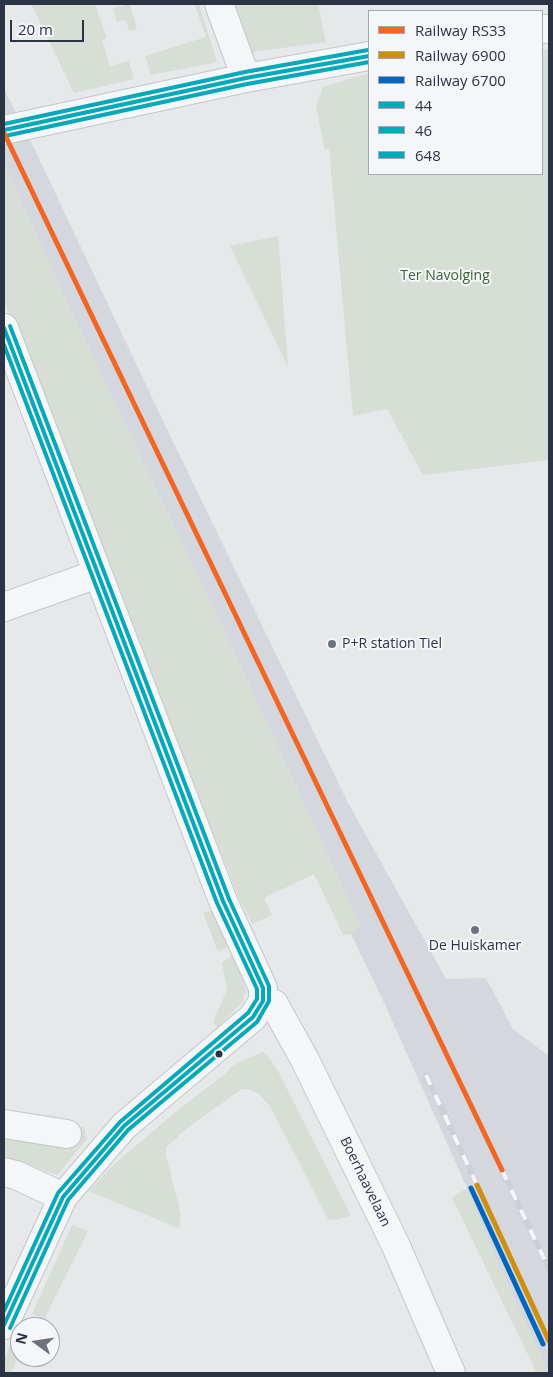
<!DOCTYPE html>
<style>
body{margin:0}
#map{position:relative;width:553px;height:1377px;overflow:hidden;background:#e6e8ea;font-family:"Open Sans",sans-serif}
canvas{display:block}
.frame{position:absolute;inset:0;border:5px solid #2b3445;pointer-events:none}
.legend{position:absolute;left:368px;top:10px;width:175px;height:165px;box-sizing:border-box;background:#f4f6f9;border:1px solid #a4a8b1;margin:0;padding:6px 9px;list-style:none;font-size:15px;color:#2b3445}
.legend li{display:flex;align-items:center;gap:10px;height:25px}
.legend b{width:25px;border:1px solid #a4a8b1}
.north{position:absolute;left:10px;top:1317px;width:50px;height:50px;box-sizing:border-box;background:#f4f6f9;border:1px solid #a4a8b1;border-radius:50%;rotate:284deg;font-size:14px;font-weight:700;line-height:20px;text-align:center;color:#2b3445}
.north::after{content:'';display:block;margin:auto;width:18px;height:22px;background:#6c737f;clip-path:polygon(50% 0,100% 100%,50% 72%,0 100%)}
.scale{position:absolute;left:10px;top:20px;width:74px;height:22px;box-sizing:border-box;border:2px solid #2b3445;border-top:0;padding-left:6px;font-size:15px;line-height:18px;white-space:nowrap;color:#2b3445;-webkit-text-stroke:4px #f4f6f9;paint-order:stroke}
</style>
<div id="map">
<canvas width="553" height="1377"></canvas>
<div class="frame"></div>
<ul class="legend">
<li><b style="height:6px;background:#f26522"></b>Railway RS33</li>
<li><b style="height:6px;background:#ce8f0e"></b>Railway 6900</li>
<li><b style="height:6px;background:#0065bd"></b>Railway 6700</li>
<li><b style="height:6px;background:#06a9b9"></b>44</li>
<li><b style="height:6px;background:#06a9b9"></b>46</li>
<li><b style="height:6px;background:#06a9b9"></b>648</li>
</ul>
<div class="north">N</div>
<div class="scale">20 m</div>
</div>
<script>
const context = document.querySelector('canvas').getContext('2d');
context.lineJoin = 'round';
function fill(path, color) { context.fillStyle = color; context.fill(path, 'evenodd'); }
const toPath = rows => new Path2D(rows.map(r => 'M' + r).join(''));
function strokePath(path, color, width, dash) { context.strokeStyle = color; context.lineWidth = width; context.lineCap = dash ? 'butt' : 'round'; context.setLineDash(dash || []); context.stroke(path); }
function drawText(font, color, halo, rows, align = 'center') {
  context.font = font + ' "Open Sans",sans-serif'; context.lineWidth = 4; context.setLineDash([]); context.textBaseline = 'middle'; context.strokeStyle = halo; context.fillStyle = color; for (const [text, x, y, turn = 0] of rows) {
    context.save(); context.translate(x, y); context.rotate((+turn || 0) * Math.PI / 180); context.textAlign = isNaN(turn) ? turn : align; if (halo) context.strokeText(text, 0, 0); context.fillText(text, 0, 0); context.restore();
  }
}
const built = toPath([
 [4,89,34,148,165,425,348,803,446,979,486,978,513,1029,549,1056,549,1373,502,1273,467,1188,387,1009,351,934,360,926,238,660,69,307,4,164]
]);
const green = toPath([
 [31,4,95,4,107,38,102,40,110,66,129,61,134,79,74,93],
 [125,4,130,4,137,29,129,31,126,20,117,22,113,9,125,5],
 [199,4,217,61,213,63,151,75,145,56,206,37,195,5],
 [235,4,318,4,326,42,252,52],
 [549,49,549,460,423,475,387,409,353,416,329,149,325,149,324,147,316,106,323,87,369,73,369,174,542,174,542,50],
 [4,164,69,307,238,660,361,926,351,934,343,935,314,874,264,898,272,915,252,924,238,896,4,303],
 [278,236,288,367,230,246],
 [215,910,229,947,218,951,203,913],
 [234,954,246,991,242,1003,217,1028,213,1022,227,990,222,963],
 [262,1052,268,1056,278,1071,351,1216,334,1220,328,1219,270,1106,258,1093,247,1089,242,1089,190,1126,166,1147,166,1155,181,1215,179,1228,175,1227,89,1191,111,1167,183,1106,225,1074,232,1066],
 [71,1126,84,1127,87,1139,57,1175,4,1157,4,1137],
 [467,1188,502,1273,549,1373,536,1373,533,1365,452,1198],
 [72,1225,88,1231,44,1320,32,1314],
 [20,1323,28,1327,20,1327,20,1353,11,1373,4,1373,4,1359]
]);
const minor = toPath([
 [219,4,246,78],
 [542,29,549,29],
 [4,130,246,78,369,56],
 [4,328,223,901,263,988,263,1001,253,1017,124,1126,63,1197,4,1325],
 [4,607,97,574],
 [263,1001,274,1004,305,1060,396,1246,451,1373],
 [4,1124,67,1134],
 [4,1172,16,1175,63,1197]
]);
const rail = toPath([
 [426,1075,477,1185],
 [502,1170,549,1269]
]);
const bus1 = toPath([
 [4,130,246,78,369,56],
 [4,328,223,901,263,988,263,1001,253,1017,124,1126,63,1197,4,1325]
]);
const bus2 = toPath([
 [5,136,247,84,369,62],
 [4,345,217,903,257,989,257,999,248,1013,120,1122,58,1193,4,1311]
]);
const bus3 = toPath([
 [4,124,245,72,368,50],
 [10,1328,68,1200,128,1130,257,1022,269,1001,269,986,229,899,10,326]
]);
const rail1 = toPath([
 [4,133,502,1170]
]);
const rail2 = toPath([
 [477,1185,549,1341]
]);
const rail3 = toPath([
 [471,1188,543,1344]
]);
const markers = [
 [332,644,5,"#6c737f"],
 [475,930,5,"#6c737f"],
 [219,1054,4.5,"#2b3445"]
];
const parkNames = [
 ["Ter Navolging",445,276]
];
const poiNames = [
 ["P+R station Tiel",342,644],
 ["De Huiskamer",475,946,"center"]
];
const streetNames = [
 ["Boerhaavelaan",365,1182,64]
];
fill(built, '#d4d7dd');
fill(green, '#d6ded6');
strokePath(minor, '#c4c6c8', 30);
strokePath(minor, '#f5f6f7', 28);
strokePath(rail, '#cecfd2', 5.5);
strokePath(rail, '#f4f6f9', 4, [11]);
strokePath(bus1, '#06a9b9', 4);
strokePath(bus2, '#06a9b9', 4);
strokePath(bus3, '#06a9b9', 4);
strokePath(rail1, '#f26522', 5);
strokePath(rail2, '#ce8f0e', 5);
strokePath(rail3, '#0065bd', 5);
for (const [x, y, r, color] of markers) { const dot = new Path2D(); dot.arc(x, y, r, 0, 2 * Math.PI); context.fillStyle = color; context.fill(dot); strokePath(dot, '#f4f6f9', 2); }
drawText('14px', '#3f6138', '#f4f6f9', parkNames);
drawText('14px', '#2b3445', '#f4f6f9', poiNames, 'left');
drawText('14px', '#2b3445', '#f4f6f9', streetNames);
</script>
